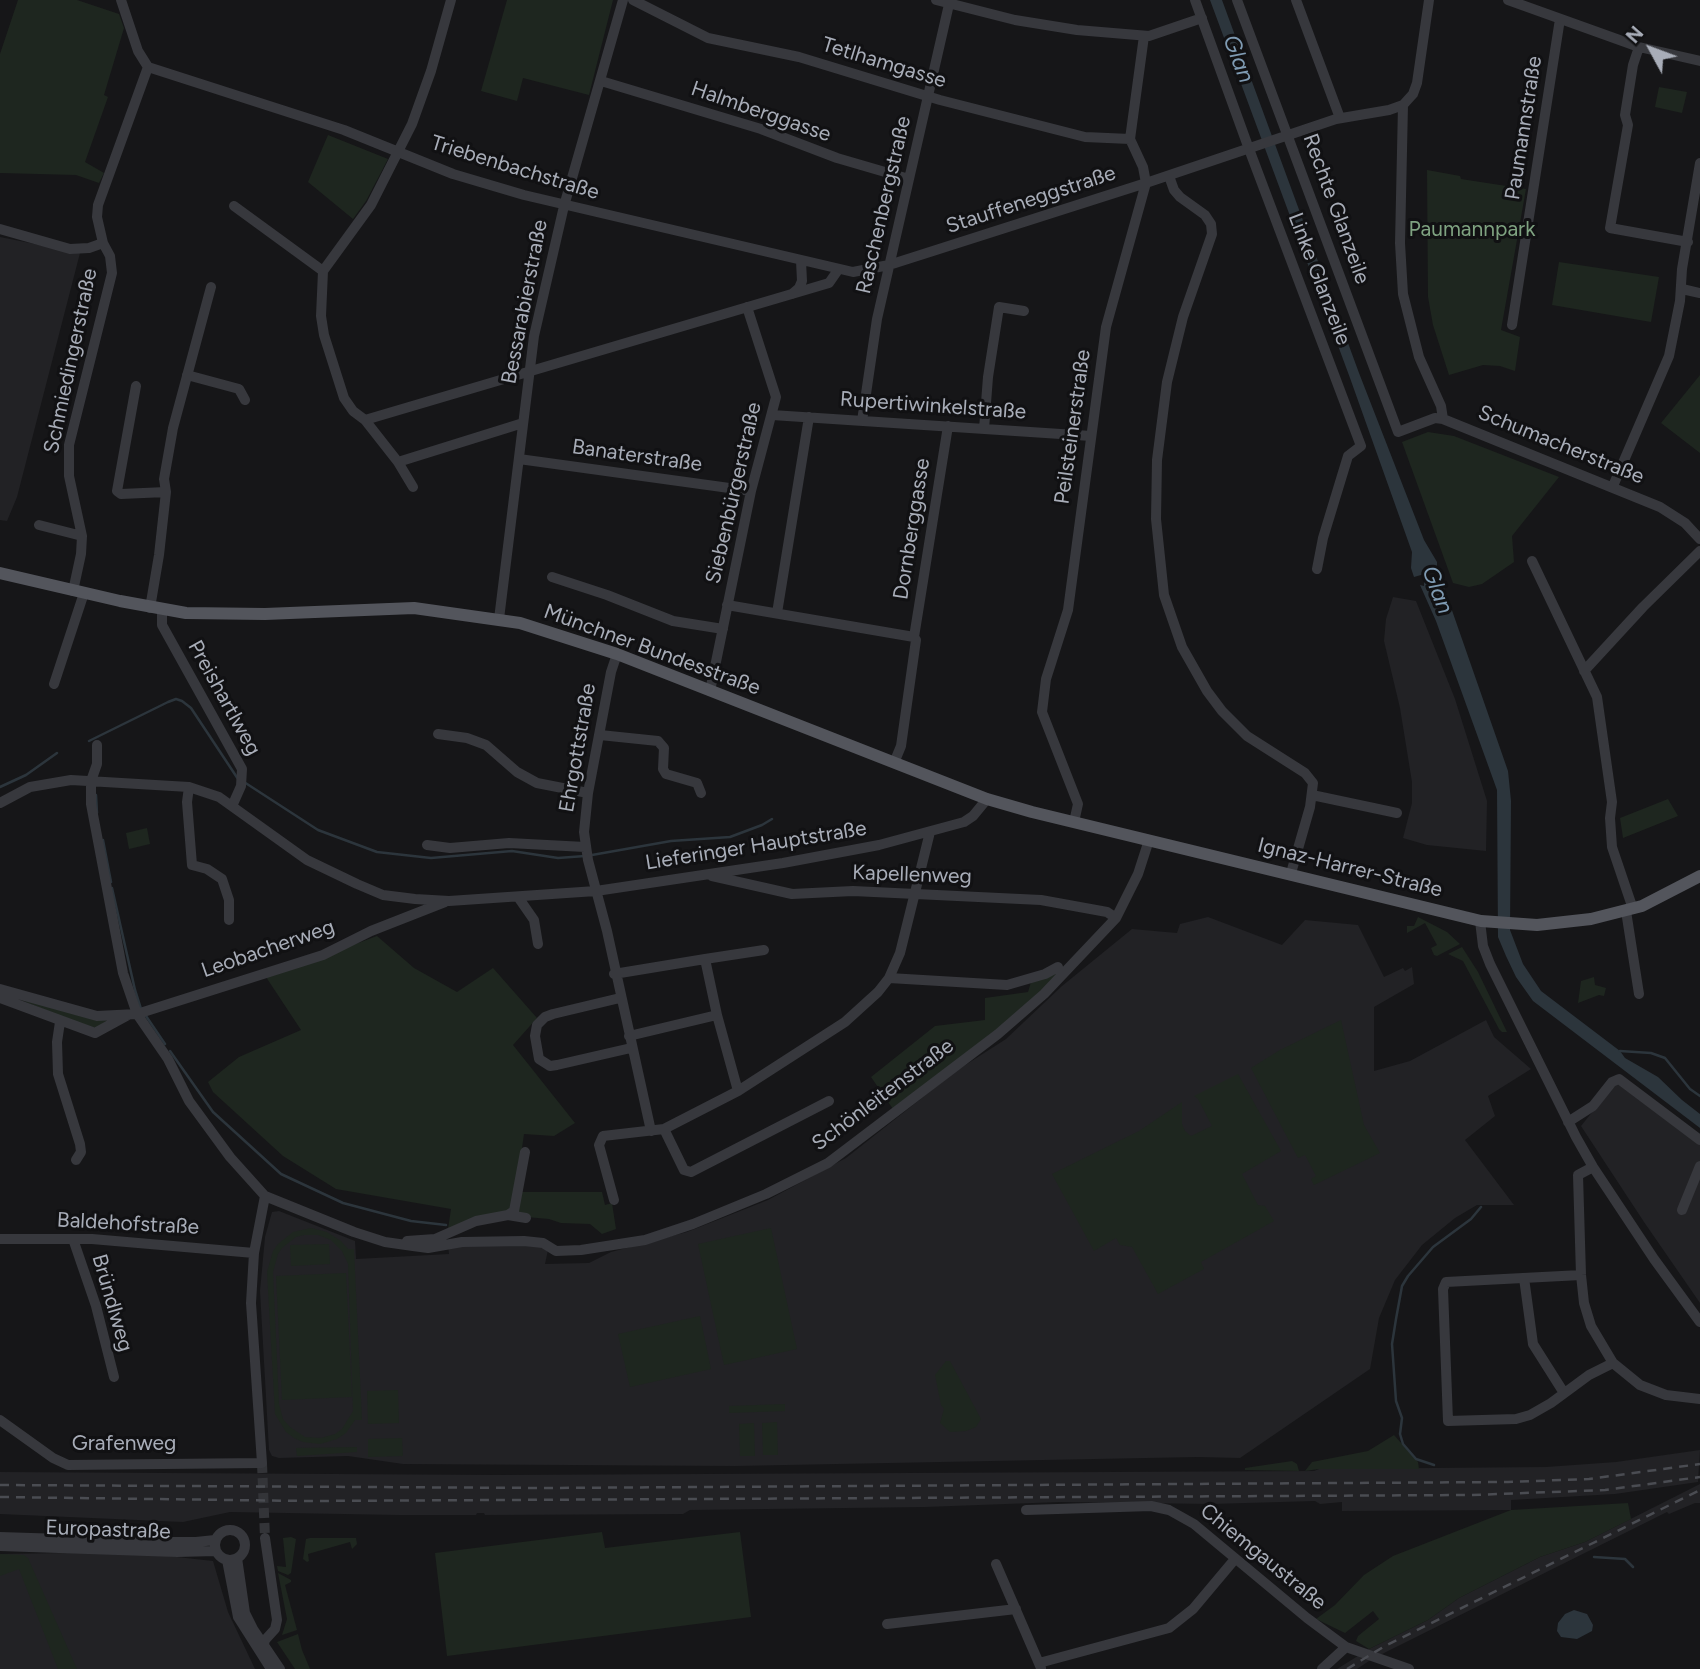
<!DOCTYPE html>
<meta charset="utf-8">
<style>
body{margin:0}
#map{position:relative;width:1700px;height:1669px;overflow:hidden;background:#161618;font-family:Figtree,sans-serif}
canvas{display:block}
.north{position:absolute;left:1616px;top:14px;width:70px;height:70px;-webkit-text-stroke:5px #111113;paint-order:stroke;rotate:311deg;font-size:19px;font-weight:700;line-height:28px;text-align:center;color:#a8adb8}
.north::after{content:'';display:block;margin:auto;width:24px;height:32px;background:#a8adb8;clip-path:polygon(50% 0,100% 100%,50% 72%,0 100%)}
</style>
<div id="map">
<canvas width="1700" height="1669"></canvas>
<div class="north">N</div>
</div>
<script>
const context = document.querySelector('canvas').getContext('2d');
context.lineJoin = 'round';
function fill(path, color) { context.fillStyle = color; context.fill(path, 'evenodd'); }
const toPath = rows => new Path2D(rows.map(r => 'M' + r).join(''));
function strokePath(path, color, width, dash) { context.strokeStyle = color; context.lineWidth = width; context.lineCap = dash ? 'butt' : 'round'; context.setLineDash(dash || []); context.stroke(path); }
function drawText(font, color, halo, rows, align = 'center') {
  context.font = font + ' Figtree,sans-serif'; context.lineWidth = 6; context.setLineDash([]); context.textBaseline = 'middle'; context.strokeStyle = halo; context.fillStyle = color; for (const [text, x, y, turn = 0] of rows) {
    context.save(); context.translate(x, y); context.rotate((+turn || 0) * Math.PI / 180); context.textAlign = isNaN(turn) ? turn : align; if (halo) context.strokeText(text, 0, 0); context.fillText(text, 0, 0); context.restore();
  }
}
const built = toPath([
 [0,237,80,253,17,497,7,521,0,520],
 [1393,597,1416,601,1455,699,1487,801,1486,851,1427,845,1403,838,1412,803,1412,782,1400,708,1384,641,1386,619],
 [1208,917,1282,945,1305,920,1358,925,1384,977,1403,968,1405,971,1412,967,1414,984,1374,1007,1374,1071,1410,1061,1486,1020,1494,1037,1531,1069,1488,1096,1495,1116,1465,1140,1514,1205,1477,1205,1455,1218,1422,1245,1395,1280,1379,1318,1370,1369,1240,1458,1198,1457,735,1466,403,1464,348,1456,279,1458,272,1456,269,1450,260,1291,265,1237,272,1212,279,1211,355,1241,356,1259,449,1254,448,1245,544,1244,548,1250,545,1264,589,1263,611,1252,687,1232,768,1200,846,1158,956,1071,1006,1039,1062,986,1132,929,1177,933,1180,924],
 [1617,1081,1700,1143,1700,1303,1644,1222,1581,1126],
 [1700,1450,1698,1482,1615,1494,1511,1500,1511,1510,1342,1511,1342,1502,1320,1504,1315,1501,1212,1504,1060,1502,925,1507,690,1510,683,1514,485,1515,484,1513,477,1513,476,1515,399,1515,230,1512,183,1522,0,1514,0,1472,500,1475,1314,1471,1319,1469,1546,1467,1616,1462],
 [1700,1484,1700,1503,1695,1503,1669,1514,1667,1512,1372,1659,1357,1669,1337,1669,1369,1649,1428,1620,1459,1598,1540,1557,1585,1542],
 [132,1552,213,1561,228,1612,255,1669,0,1669,0,1554]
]);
const green = toPath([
 [18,0,77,0,119,14,124,28,104,95,108,97,85,162,104,173,99,183,76,175,0,173,0,54],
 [507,0,613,0,589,95,523,78,517,101,481,91],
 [1659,87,1687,92,1682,113,1655,107],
 [328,135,388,159,366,201,353,219,308,182],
 [1427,170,1460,176,1461,179,1526,189,1501,330,1520,337,1515,371,1500,366,1483,365,1449,375,1433,325,1428,297],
 [1559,262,1659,277,1651,322,1552,305],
 [1700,375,1700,453,1661,423],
 [1428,432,1454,436,1559,477,1512,536,1514,562,1482,584,1469,587,1453,583,1402,442],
 [1668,799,1678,816,1623,838,1620,818],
 [147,828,150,844,129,849,126,833],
 [1418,917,1447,932,1460,944,1437,956,1434,955,1431,948,1437,945,1425,923,1407,933,1407,926,1414,926],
 [377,936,414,968,457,992,493,968,537,1018,513,1045,575,1123,554,1136,524,1134,516,1192,602,1192,605,1205,612,1203,616,1229,602,1234,590,1224,561,1223,549,1219,526,1217,448,1229,451,1209,336,1189,283,1156,213,1092,208,1082,239,1057,301,1030,266,977],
 [1462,947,1478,972,1507,1032,1502,1032,1499,1029,1463,961,1448,954],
 [1061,967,1067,967,1013,1018,893,1109,871,1077,935,1026,985,1020,985,998,1028,992,1031,982],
 [1594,977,1595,985,1606,988,1604,996,1599,995,1578,1003,1581,981],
 [11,996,120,1019,94,1028,74,1022],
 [1341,1020,1364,1125,1380,1153,1314,1185,1311,1179,1316,1176,1305,1155,1298,1158,1251,1068,1280,1050],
 [1238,1074,1281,1151,1242,1174,1258,1205,1265,1206,1274,1221,1201,1262,1204,1269,1158,1294,1132,1247,1120,1245,1116,1238,1094,1251,1052,1174,1139,1131,1182,1102,1182,1124,1185,1131,1191,1136,1212,1126,1198,1099,1194,1096],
 [311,1228,327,1232,341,1241,348,1249,354,1249,362,1420,355,1420,346,1433,337,1439,320,1444,303,1442,294,1438,286,1432,275,1414,267,1272,273,1251,278,1244,293,1232],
 [304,1235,318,1235,331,1240,342,1251,348,1264,353,1411,342,1429,335,1434,321,1438,305,1437,290,1427,283,1419,279,1404,273,1272,278,1254,282,1248,296,1237],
 [771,1228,797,1349,724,1365,698,1244],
 [329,1244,330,1264,291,1266,290,1245],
 [346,1273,352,1397,282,1400,276,1276],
 [700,1316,711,1369,630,1387,618,1334],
 [946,1361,950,1361,981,1419,976,1427,966,1431,950,1432,940,1423,944,1409,941,1405,935,1375],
 [398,1390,399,1423,368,1424,367,1391],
 [785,1404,785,1411,729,1413,729,1406],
 [777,1422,778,1455,763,1455,762,1423],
 [754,1423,755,1456,740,1456,739,1424],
 [1394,1435,1418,1462,1419,1469,1319,1469,1305,1471,1312,1462,1368,1451],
 [402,1438,403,1456,368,1457,368,1439],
 [357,1447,357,1452,297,1456,296,1448],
 [1292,1461,1297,1464,1299,1471,1245,1470,1245,1468],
 [1628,1503,1631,1519,1585,1542,1540,1557,1459,1598,1428,1620,1369,1649,1356,1641,1358,1636,1379,1619,1373,1611,1345,1633,1316,1619,1335,1605,1364,1575,1393,1556,1511,1510],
 [602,1532,605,1548,740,1532,751,1617,447,1656,435,1553],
 [291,1537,296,1539,291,1573,288,1575,278,1571,277,1566,286,1567,283,1538],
 [310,1538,356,1538,357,1544,352,1549,350,1542,308,1554,309,1561,307,1562,303,1559,306,1539],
 [0,1554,24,1555,28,1558,77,1669,58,1669,19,1569,0,1576],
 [278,1573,291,1580,291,1582,285,1585,297,1630,282,1635,287,1619],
 [298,1634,302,1650,310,1669,295,1669,277,1642]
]);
const water = toPath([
 [1210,0,1222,0,1359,373,1424,540,1437,562,1437,569,1421,575,1414,577,1411,568,1412,552,1350,378],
 [1440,576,1508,771,1511,801,1510,930,1523,964,1541,991,1620,1051,1625,1058,1658,1077,1682,1100,1700,1114,1700,1128,1533,1001,1516,977,1506,956,1498,937,1497,790,1436,621,1420,585,1424,586,1424,582],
 [1574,1610,1587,1614,1593,1625,1592,1631,1577,1639,1561,1637,1557,1631,1558,1623,1565,1614]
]);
const stream = toPath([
 [89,741,168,702,176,699,182,701,191,708,238,779],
 [244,782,318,830,377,852,431,858,512,851,558,858,585,856],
 [0,787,26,775,57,753],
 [96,795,97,813],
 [103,840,111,882],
 [592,855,671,841,730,837,762,825,772,819],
 [112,888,135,990,141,1009],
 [146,1016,165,1044],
 [170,1051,213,1112,281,1174,343,1203,411,1221,446,1225],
 [1620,1051,1651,1053,1665,1058,1690,1089,1700,1096],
 [1434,1465,1416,1459,1403,1444,1400,1434,1402,1418,1396,1401,1392,1344,1396,1319,1402,1286,1408,1276,1433,1247,1471,1219,1481,1207],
 [1594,1557,1625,1559,1633,1567]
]);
const minorTunnel = toPath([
 [262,1463,265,1538]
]);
const minor = toPath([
 [121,0,138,51,148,67],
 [633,0,708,38,799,57,940,100,1085,137,1130,139],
 [936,0,1015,20,1077,30,1149,36,1202,18],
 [1195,0,1249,149,1361,446,1348,456,1323,538,1317,569],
 [1237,0,1398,432,1435,418,1443,419,1660,507,1685,523,1700,539],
 [1296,0,1340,118],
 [1508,0,1639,47,1700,61],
 [1639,47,1633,65,1625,115,1628,125,1610,228,1688,242],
 [148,67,344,130,453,174,524,195,853,272,889,265,1146,183,1336,119,1389,110,1403,105,1413,94,1417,83,1429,0],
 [601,81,761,129,837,158,909,179],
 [1403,105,1400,243,1403,294,1419,357,1441,406,1443,419],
 [1169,176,1174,190,1180,197,1205,215,1211,224,1212,234,1183,317,1167,382,1157,460,1156,519,1164,595,1182,647,1207,691,1222,711,1247,736,1305,773,1313,783,1310,807,1291,873],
 [234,206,323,271,321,316,324,335,344,398,353,411,365,420,398,462,413,487],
 [0,229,70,249,89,248,103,243],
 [323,271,371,205,412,124,431,71,451,0],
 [1682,289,1700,293],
 [792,294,799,288,802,281,801,261],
 [1512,325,1560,19],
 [187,375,239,389,245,400],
 [136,386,117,491,121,494,166,492],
 [772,415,1091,436],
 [365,420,829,283,838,270],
 [862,421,877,319,950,0],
 [984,429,988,377,999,307,1024,311],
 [519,459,751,491],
 [398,462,523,423],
 [1613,486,1669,356,1680,301,1682,269,1700,163],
 [39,525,82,536],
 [1532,561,1597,697,1612,802,1610,818,1612,847,1633,909],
 [552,577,607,595,673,621,723,629],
 [73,591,81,554,82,536,69,476,69,445,112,273,110,256,103,243,97,217,98,205,148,67],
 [727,605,914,637],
 [150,608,159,555,166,492,164,479,173,428,211,287],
 [162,610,162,625,242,769,241,786,233,804],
 [777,613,809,417],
 [499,619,534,336,564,206,623,0],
 [617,654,611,672,588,793,584,832,588,860,607,931,651,1131],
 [1584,671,1643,607,1700,551],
 [54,684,84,593],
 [710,691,751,491,776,397,747,307],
 [438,734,467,738,486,745,517,772,537,783,588,793],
 [600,735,658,741,664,748,663,769,666,774,697,783,701,793],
 [97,745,97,764,91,781,91,804,123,973,137,1014,168,1059,189,1101,230,1157,265,1196,354,1232,385,1242,413,1246,428,1248,462,1242,524,1241,543,1243,556,1251,581,1250,645,1240,693,1224,766,1194,828,1163,998,1034,1044,994,1116,918,1138,874,1149,840],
 [894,763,901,746,916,640,914,637,948,426],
 [189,787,187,802,192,865,207,869,222,879,229,900,229,920],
 [1312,795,1397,813],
 [0,803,30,787,71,780,189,787,219,797,307,860,357,884,383,895,415,899,449,901,596,891,783,863,879,845,964,822,973,816,987,799],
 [1074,822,1078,804,1042,712,1046,679,1068,610,1106,327,1146,183,1143,167,1130,139,1144,36],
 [427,845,450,848,509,843,585,847],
 [712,876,792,894,853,891,1041,900,1107,912,1116,918],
 [518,897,534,920,538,944],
 [1626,911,1639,994],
 [1480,921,1483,946,1490,964,1576,1137,1593,1167,1654,1259,1700,1322],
 [705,959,764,950],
 [614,974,705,959,717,1015,738,1091],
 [889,978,1007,985,1045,974,1058,967],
 [0,989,97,1016,137,1014,323,955,371,931,445,902],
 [0,998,95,1033,128,1015],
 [620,998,553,1014,545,1017,537,1025,535,1036,539,1059,550,1066,557,1065,631,1048],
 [60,1022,57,1042,58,1074,80,1144,81,1152,76,1160],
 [629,1036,717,1015],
 [1568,1122,1593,1106,1612,1082,1619,1079,1700,1140],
 [664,1129,684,1170,691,1172,829,1101],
 [1593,1167,1578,1175,1581,1275,1584,1303,1591,1326,1613,1363,1640,1385,1666,1395,1700,1399],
 [614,1200,599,1145,603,1136,664,1129,738,1091,845,1022,878,992,889,978,900,953,930,832],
 [1682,1210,1700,1166],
 [508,1215,526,1218],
 [0,1239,92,1239,254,1253],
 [73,1239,96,1306,114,1377],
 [407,1241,435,1239,476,1221,508,1215,514,1211,525,1152],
 [1581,1275,1446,1282,1443,1289,1448,1421,1516,1419,1530,1415,1551,1403,1589,1375,1613,1363],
 [1524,1278,1533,1344,1564,1393],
 [0,1420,53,1458,68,1465,262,1463,251,1303,254,1253,265,1196],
 [1026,1510,1151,1506,1169,1510,1194,1524,1307,1618,1346,1647,1409,1669],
 '215 1545a15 15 0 1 1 30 0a15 15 0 1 1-30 0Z',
 [0,1537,156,1542,196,1542,215,1540],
 [0,1546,177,1552,216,1551],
 [237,1558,245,1613,253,1629,280,1669],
 [227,1560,238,1617,271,1669],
 [996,1564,1041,1668],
 [887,1624,1016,1609],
 [264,1644,265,1640,275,1629,277,1620,265,1538],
 [1039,1663,1169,1628,1193,1609,1235,1559],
 [1322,1669,1346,1647]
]);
const major = toPath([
 [0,573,120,601,186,613,265,614,414,608,520,623,617,654,987,799,1032,812,1481,921,1537,925,1591,919,1642,906,1700,876]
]);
const rail = toPath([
 [0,1485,545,1488,1508,1482,1589,1479,1700,1464],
 [0,1497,307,1501,1472,1495,1605,1490,1700,1477],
 [1347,1669,1385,1646,1700,1490]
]);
const streetNames = [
 ["Tetlhamgasse",884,63,17],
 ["Halmberggasse",761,112,19],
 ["Paumannstraße",1524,128,-81],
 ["Triebenbachstraße",515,168,17],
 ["Stauffeneggstraße",1031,200,-18],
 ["Raschenbergstraße",884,205,-77],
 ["Rechte Glanzeile",1336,209,70],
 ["Linke Glanzeile",1319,279,69],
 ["Bessarabierstraße",525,302,-79],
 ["Schmiedingerstraße",71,361,-78],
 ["Rupertiwinkelstraße",933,406,4],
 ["Peilsteinerstraße",1073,427,-82],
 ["Schumacherstraße",1561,445,22],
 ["Banaterstraße",637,456,8],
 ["Siebenbürgerstraße",734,493,-77],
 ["Dornberggasse",912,529,-81],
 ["Münchner Bundesstraße",652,650,20],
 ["Preishartlweg",224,698,61],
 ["Ehrgottstraße",578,748,-80],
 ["Lieferinger Hauptstraße",756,846,-9],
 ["Ignaz-Harrer-Straße",1350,868,14],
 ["Kapellenweg",912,875,2],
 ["Leobacherweg",268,949,-19],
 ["Schönleitenstraße",883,1095,-37],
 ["Baldehofstraße",128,1224,3],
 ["Bründlweg",112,1303,74],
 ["Grafenweg",124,1444],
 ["Europastraße",108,1530,2],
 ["Chiemgaustraße",1263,1557,39]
];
const parkNames = [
 ["Paumannpark",1472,230]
];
const waterNames = [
 ["Glan",1238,59,69],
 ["Glan",1437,590,69]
];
fill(built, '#222225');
fill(green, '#1e261f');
fill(water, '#2c353c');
strokePath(stream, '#2c353c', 2.5);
strokePath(minorTunnel, '#333438', 10, [10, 5]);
strokePath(minor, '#37383d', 10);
strokePath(major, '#53555c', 12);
strokePath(rail, '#4a4c52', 2.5, [9, 7]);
drawText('21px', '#a8adb8', '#111113', streetNames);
drawText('21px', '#7fa381', '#111113', parkNames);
drawText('italic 23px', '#7f9bb3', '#111113', waterNames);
</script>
